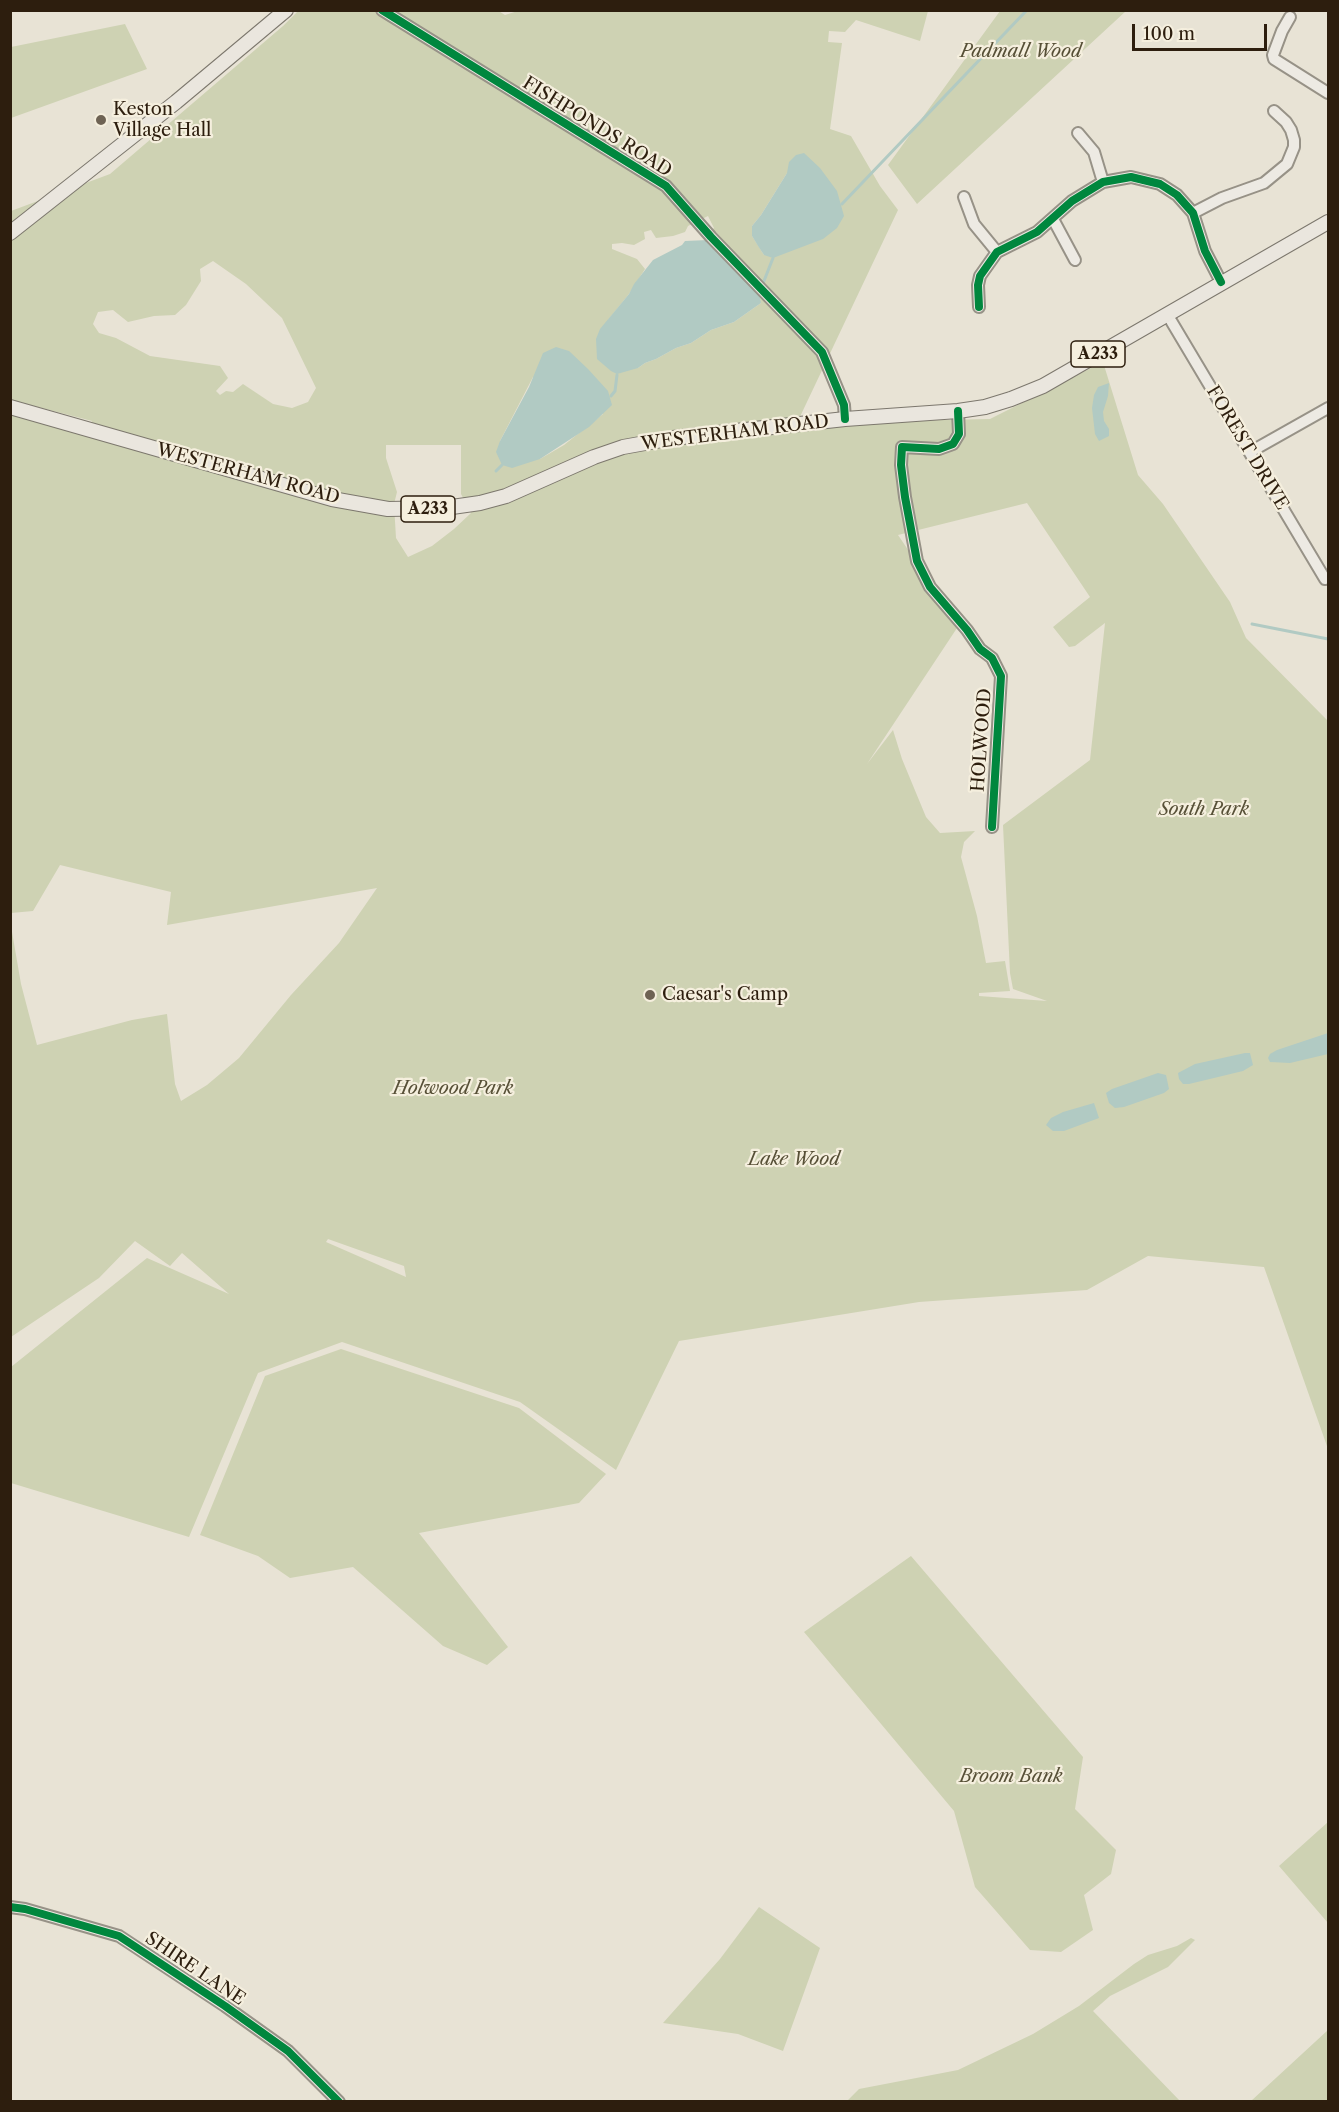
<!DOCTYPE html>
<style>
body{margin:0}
#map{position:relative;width:1339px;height:2112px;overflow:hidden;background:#e8e3d5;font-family:"Libre Caslon Text",serif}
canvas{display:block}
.frame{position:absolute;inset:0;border:12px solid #2d1e0e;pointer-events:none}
.scale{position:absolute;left:1132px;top:24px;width:135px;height:27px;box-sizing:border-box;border:3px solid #2d1e0e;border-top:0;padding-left:8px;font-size:18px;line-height:21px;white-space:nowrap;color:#2d1e0e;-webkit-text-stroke:4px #f5efde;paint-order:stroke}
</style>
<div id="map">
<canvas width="1339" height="2112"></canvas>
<div class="frame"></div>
<div class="scale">100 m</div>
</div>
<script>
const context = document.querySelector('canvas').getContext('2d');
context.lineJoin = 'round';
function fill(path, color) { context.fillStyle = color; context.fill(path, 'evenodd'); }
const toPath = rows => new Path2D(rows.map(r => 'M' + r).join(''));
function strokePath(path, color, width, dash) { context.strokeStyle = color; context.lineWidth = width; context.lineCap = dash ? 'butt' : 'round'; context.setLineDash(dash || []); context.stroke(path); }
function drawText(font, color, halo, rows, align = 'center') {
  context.font = font + ' "Libre Caslon Text",serif'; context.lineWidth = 4.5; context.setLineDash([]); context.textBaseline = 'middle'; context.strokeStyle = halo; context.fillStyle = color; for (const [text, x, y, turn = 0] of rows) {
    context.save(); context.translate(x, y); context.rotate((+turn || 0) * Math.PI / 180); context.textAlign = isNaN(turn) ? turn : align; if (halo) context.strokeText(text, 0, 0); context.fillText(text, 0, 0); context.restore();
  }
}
const green = toPath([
 [497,10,505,15,521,10,928,11,920,41,856,20,845,32,829,31,828,42,842,43,830,129,851,136,880,186,898,210,797,423,990,419,1103,362,1138,475,1163,504,1230,602,1246,638,1328,721,1328,1449,1264,1267,1148,1256,1087,1290,919,1302,679,1341,616,1470,520,1402,342,1342,258,1373,189,1537,11,1483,11,1367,147,1258,229,1294,182,1253,170,1266,135,1241,99,1278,11,1337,11,926,21,984,37,1045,132,1020,167,1014,175,1084,181,1101,207,1085,239,1058,291,995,339,943,377,888,167,925,171,892,60,865,33,911,11,913,11,415,85,436,92,421,11,400,11,211,110,174,283,26,298,11],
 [787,173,764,255,752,236,752,226,761,215],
 [708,216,714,228,712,230,761,303,734,322,711,330,691,343,676,348,656,359,645,363,638,368,608,320,629,294,645,269,637,259,612,249,612,244,622,243,634,245,645,239,644,232,651,230,656,238,673,236,685,232,688,226],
 [213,261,246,284,282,318,316,388,308,402,292,408,273,404,243,384,233,392,226,391,220,395,216,391,228,378,220,366,150,356,116,338,99,333,93,324,98,312,113,310,128,322,154,316,175,315,186,305,201,281,200,269],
 [533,377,603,414,564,445,540,459,500,441],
 [386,445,461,445,461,494,471,513,454,529,432,546,408,557,396,538,394,504,397,492,386,458],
 [1027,503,1090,597,1053,627,1069,647,1075,646,1105,623,1090,760,1003,825,1010,973,1013,989,1047,1001,979,996,979,993,1010,991,1005,961,986,963,977,916,961,857,964,842,975,831,940,833,926,817,902,759,893,730,867,764,959,625,898,535],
 [328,1239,404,1266,406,1277,326,1242],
 [1000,11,1126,11,917,204,888,165],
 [125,24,147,69,11,118,11,47],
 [341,1349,519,1408,606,1474,579,1503,419,1533,508,1647,487,1665,443,1646,353,1567,290,1578,258,1556,200,1535,265,1376],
 [911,1556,1083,1757,1075,1809,1116,1850,1111,1874,1084,1895,1093,1930,1061,1952,1030,1950,975,1887,954,1811,804,1632],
 [1328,1822,1328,1923,1279,1866],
 [759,1907,820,1948,783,2051,738,2034,663,2023,720,1959],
 [1191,1938,1195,1940,1168,1967,1110,1996,1093,2011,1180,2101,847,2101,859,2089,958,2070,1033,2034,1079,2006,1134,1964,1148,1955,1177,1946],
 [1328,2030,1328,2101,1251,2101]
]);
const water = toPath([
 [804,153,820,168,837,191,844,216,837,228,823,239,773,258,764,255,758,246,752,236,752,226,761,215,787,173,789,162,796,155],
 [708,240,759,293,761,303,734,322,711,330,691,343,676,348,656,359,645,363,638,368,617,374,611,371,597,359,596,339,600,329,629,294,634,284,653,260,682,245,685,241],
 [556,347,569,351,588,369,608,391,612,405,589,427,540,459,512,468,502,465,496,452,500,441,529,387,543,353],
 [1109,383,1108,396,1103,412,1104,421,1109,429,1109,436,1099,441,1095,434,1092,408,1094,395,1098,387],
 [1328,1033,1328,1054,1290,1063,1270,1062,1268,1058,1270,1054,1277,1050],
 [1245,1053,1250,1053,1253,1065,1243,1071,1189,1084,1183,1084,1179,1079,1178,1073,1195,1064],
 [1158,1073,1166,1075,1169,1089,1164,1093,1124,1107,1115,1108,1109,1103,1106,1093,1112,1089],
 [1094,1103,1099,1118,1064,1131,1053,1131,1046,1125,1051,1118,1063,1112]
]);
const stream = toPath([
 [842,204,1027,10],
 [762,286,773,258],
 [611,396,615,391,617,375],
 [496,471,502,465],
 [1252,624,1328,639]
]);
const minor = toPath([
 [382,10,666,186,711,237,822,352,844,405,845,419],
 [1290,17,1282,31,1273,55,1274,59,1328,93],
 [1078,133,1094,152,1103,182],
 [964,197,974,224,997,252],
 [1193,213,1222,198,1264,183,1287,164,1294,147,1294,140,1291,130,1286,122,1274,111],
 [1053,219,1075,260],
 [979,307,978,285,980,276,997,252,1037,232,1072,201,1103,182,1131,177,1160,184,1177,195,1193,213,1205,251,1221,282],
 [1167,314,1325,579,1328,578],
 [958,411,959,434,953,444,939,449,902,447,901,465,905,497,917,561,930,587,967,630,980,649,992,658,1001,676,992,827],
 [1250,452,1328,408],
 [10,1907,25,1909,119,1936,225,2006,288,2051,339,2102]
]);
const major = toPath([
 [10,233,176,102,286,10],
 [10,407,332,499,388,509,445,508,480,503,506,496,594,457,623,447,673,438,845,419,958,411,985,407,1011,399,1043,386,1328,222]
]);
const cycleway = toPath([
 [382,10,666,186,711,237,822,352,844,405,845,419],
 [979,307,978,285,980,276,997,252,1037,232,1072,201,1103,182,1131,177,1160,184,1177,195,1193,213,1205,251,1221,282],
 [958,411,959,434,953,444,939,449,902,447,901,465,905,497,917,561,930,587,967,630,980,649,992,658,1001,676,992,827],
 [10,1907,25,1909,119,1936,225,2006,288,2051,339,2102]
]);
const markers = [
 [101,120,6,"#6e6354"],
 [650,995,6,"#6e6354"]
];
const shields = [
 [1098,354,54],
 [428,509,54]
];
const shieldNames = [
 ["A233",1098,354],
 ["A233",428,509]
];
const parkNames = [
 ["Padmall Wood",1021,52],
 ["South Park",1204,810],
 ["Holwood Park",453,1089],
 ["Lake Wood",794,1160],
 ["Broom Bank",1011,1777]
];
const poiNames = [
 ["Keston",113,110],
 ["Village Hall",113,131],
 ["Caesar's Camp",662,995]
];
const streetNames = [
 ["FISHPONDS ROAD",597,127,32],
 ["WESTERHAM ROAD",735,433,-7],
 ["FOREST DRIVE",1247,448,59],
 ["WESTERHAM ROAD",248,474,15],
 ["HOLWOOD",982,740,-86],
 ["SHIRE LANE",195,1969,34]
];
fill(green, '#ced2b3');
fill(water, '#b1cac3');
strokePath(stream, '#b1cac3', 3);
strokePath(minor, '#979287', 14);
strokePath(major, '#7c776d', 16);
strokePath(minor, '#edeae3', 10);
strokePath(major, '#eae6de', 14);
strokePath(cycleway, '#00873e', 8);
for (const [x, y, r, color] of markers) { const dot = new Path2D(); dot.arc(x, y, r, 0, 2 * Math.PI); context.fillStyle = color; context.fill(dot); strokePath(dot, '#f5efde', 2); }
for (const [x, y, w] of shields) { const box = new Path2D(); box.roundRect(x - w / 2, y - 13, w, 26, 4.5); context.fillStyle = '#f5efde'; context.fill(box); strokePath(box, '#2d1e0e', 1.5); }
drawText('bold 16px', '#2d1e0e', null, shieldNames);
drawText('italic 18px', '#575037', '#f5efde', parkNames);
drawText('18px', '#2d1e0e', '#f5efde', poiNames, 'left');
drawText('18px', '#2d1e0e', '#f5efde', streetNames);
</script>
